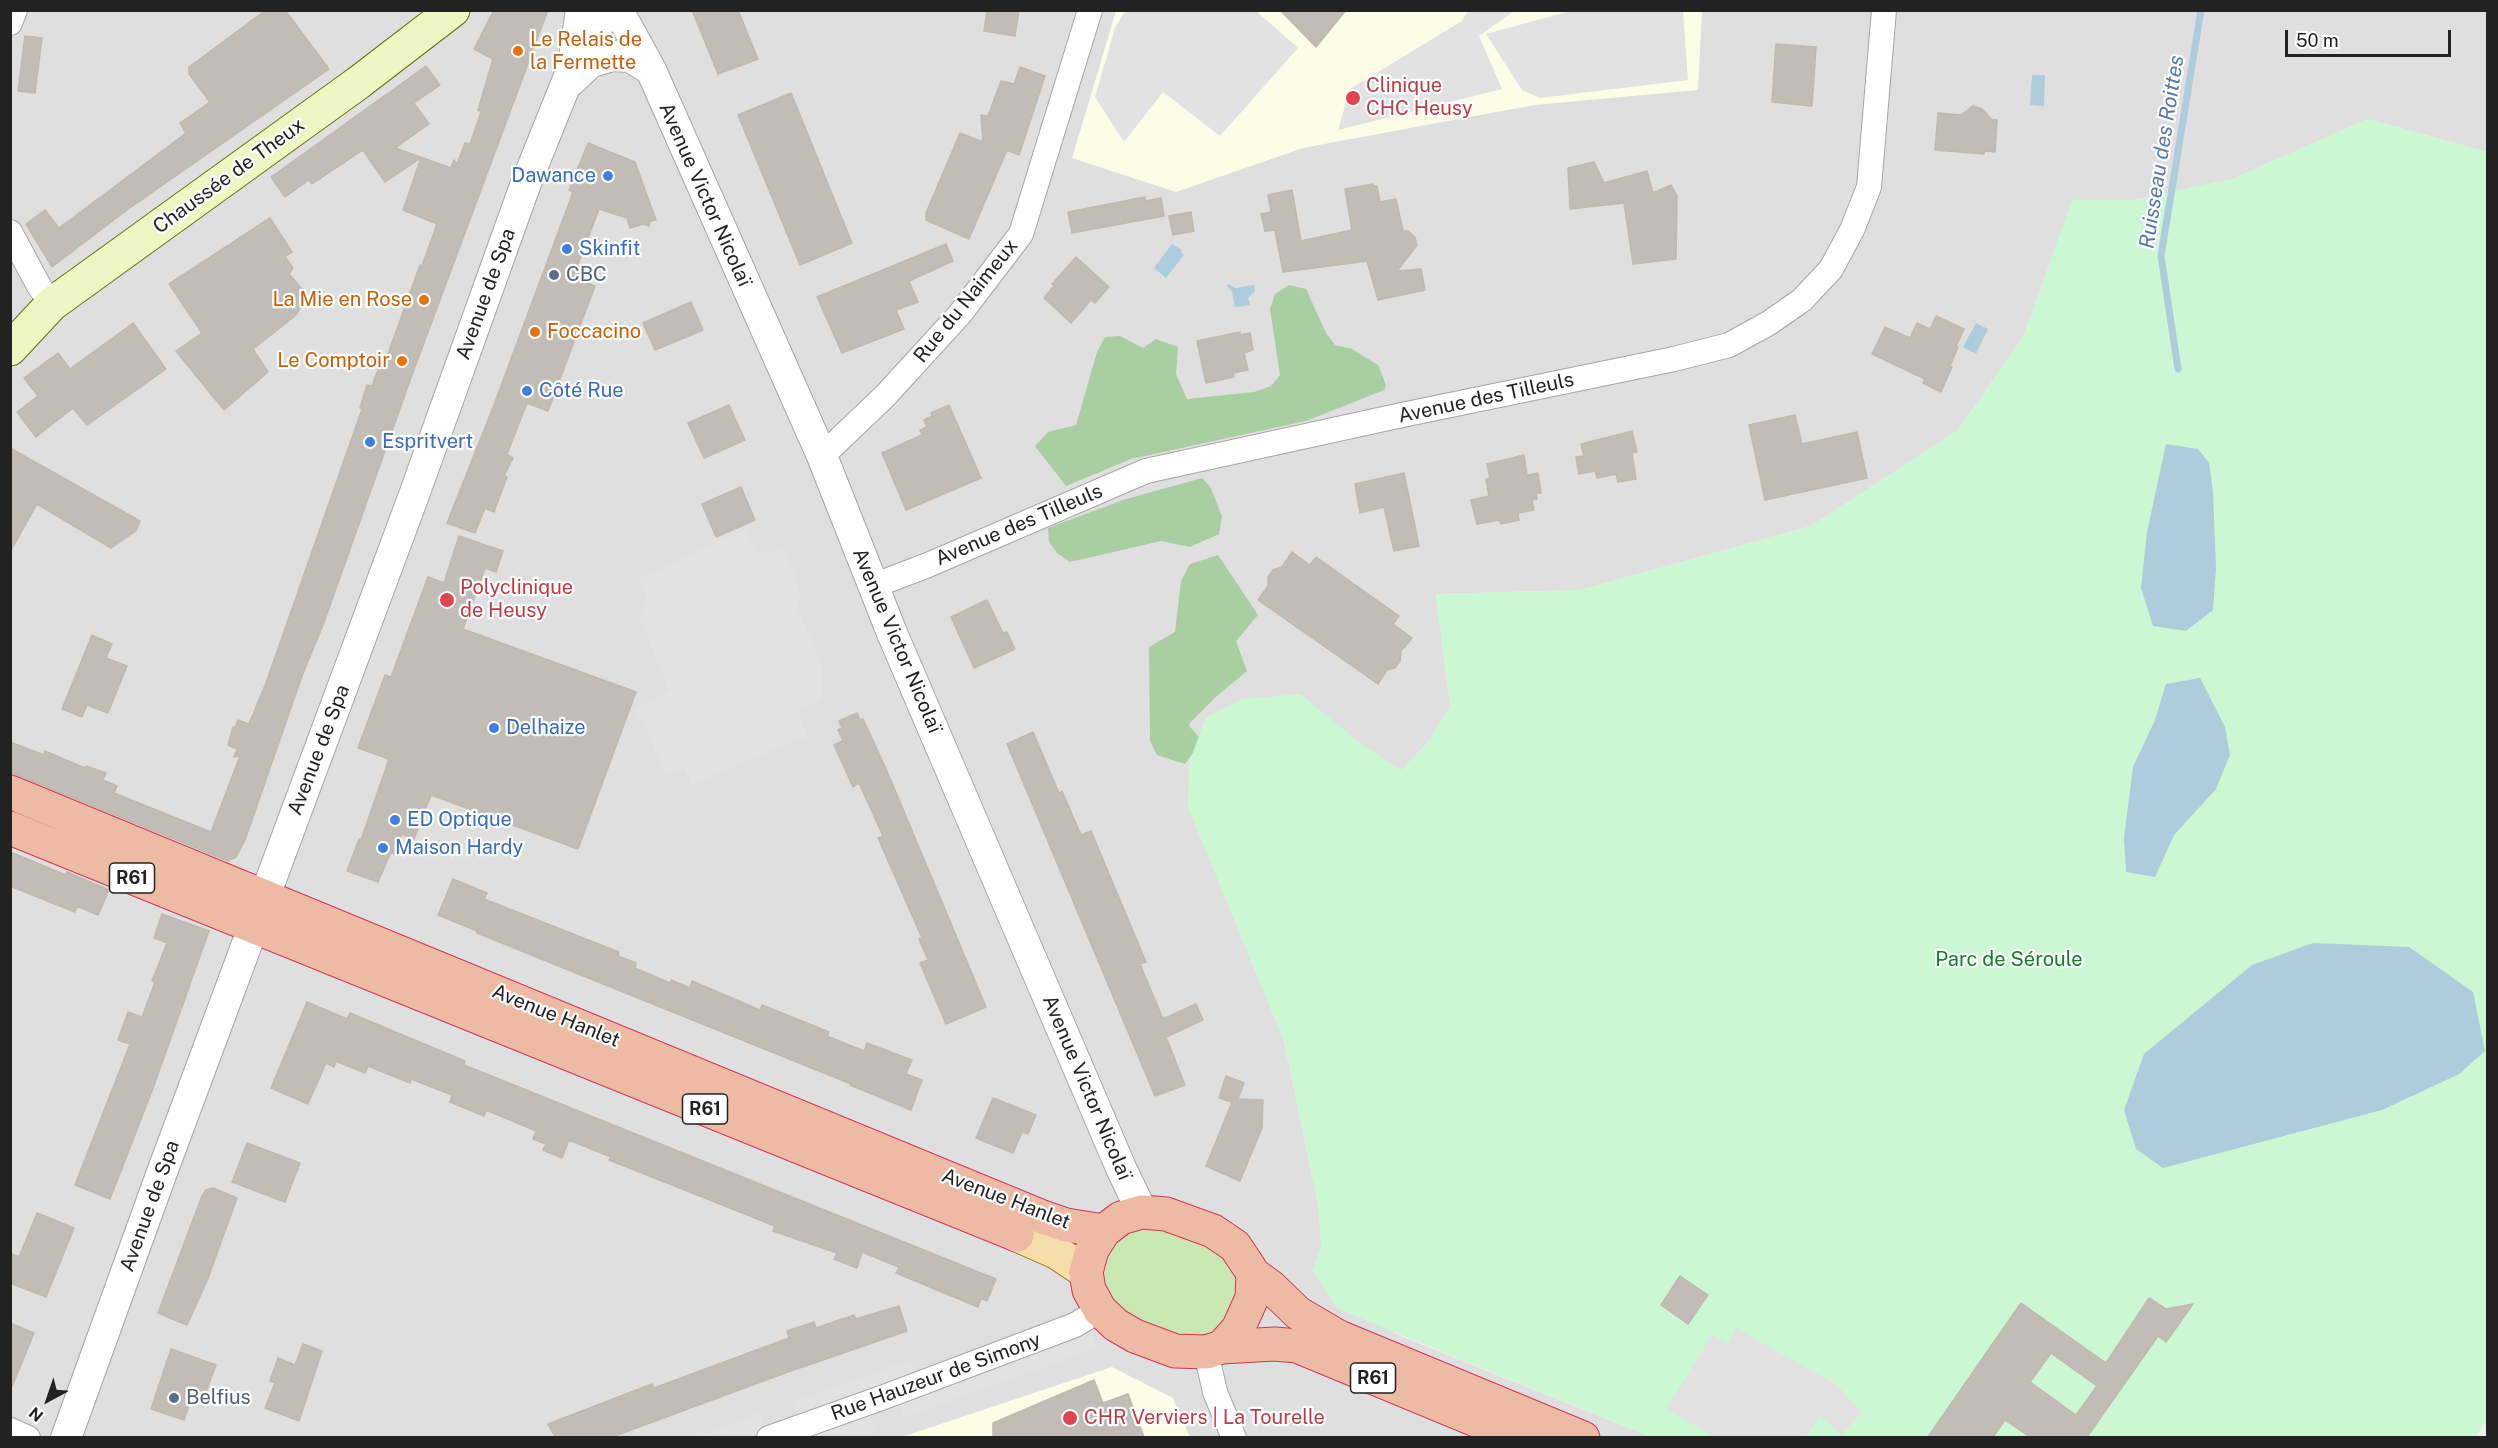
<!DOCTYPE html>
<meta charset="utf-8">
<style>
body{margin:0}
#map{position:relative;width:2498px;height:1448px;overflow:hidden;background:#f1efe9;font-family:"Public Sans",sans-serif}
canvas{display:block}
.frame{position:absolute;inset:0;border:12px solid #222;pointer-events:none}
.north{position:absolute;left:18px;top:1370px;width:60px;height:60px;-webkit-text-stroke:4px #fff;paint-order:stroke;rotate:220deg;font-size:16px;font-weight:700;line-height:24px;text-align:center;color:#222}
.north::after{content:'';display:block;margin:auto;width:21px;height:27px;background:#222;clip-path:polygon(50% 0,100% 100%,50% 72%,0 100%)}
.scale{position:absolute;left:2285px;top:30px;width:166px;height:27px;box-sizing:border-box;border:3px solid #222;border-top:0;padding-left:8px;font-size:18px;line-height:21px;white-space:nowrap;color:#222;-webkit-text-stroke:4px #fff;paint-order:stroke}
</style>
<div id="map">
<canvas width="2498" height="1448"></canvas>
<div class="frame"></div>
<div class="north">N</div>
<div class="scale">50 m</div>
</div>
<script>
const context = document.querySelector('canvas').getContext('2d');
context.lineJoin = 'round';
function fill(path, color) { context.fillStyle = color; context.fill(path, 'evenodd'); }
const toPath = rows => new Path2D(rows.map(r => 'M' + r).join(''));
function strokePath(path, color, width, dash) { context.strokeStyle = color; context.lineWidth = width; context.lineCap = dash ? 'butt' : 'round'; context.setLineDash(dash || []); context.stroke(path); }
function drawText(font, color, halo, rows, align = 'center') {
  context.font = font + ' "Public Sans",sans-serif'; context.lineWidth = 4.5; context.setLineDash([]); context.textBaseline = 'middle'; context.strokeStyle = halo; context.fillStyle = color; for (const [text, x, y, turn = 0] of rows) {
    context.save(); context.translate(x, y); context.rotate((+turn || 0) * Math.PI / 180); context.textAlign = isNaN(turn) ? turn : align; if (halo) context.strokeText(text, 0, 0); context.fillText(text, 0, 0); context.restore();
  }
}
const residential = toPath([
 [10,11,2487,11,2487,152,2368,119,2232,179,2135,200,2073,200,2023,337,1958,430,1811,526,1580,590,1436,594,1450,707,1429,741,1401,771,1367,748,1189,808,1284,1041,1318,1205,1322,1244,1313,1271,1396,1334,1651,1437,11,1437]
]);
const education = toPath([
 [1116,11,1702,11,1698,90,1534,105,1303,148,1176,192,1072,158],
 [1112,1367,1173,1398,1190,1437,899,1438]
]);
const grass = toPath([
 [1157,1226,1205,1245,1226,1260,1238,1282,1235,1304,1221,1326,1202,1339,1180,1339,1121,1314,1101,1282,1104,1257,1118,1236,1136,1227]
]);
const forest = toPath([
 [1289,285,1306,289,1326,333,1335,345,1352,349,1378,365,1386,385,1384,390,1306,421,1131,459,1066,486,1035,446,1048,432,1076,425,1097,352,1105,337,1120,336,1143,348,1156,339,1178,347,1176,374,1187,399,1254,392,1271,386,1280,375,1270,309,1275,294],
 [1202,478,1210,486,1222,516,1219,534,1190,547,1161,541,1070,562,1057,553,1049,542,1048,528,1123,500],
 [1218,555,1258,615,1236,641,1247,671,1218,695,1189,724,1190,727,1202,740,1185,764,1157,755,1150,741,1149,647,1175,632,1181,581,1190,564]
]);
const park = toPath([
 [2368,119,2487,152,2488,1419,2475,1437,1651,1437,1338,1309,1313,1271,1321,1246,1318,1205,1284,1041,1188,808,1189,763,1206,717,1243,699,1300,694,1367,748,1401,770,1429,741,1450,707,1436,594,1580,590,1811,526,1958,430,2023,337,2072,200,2135,200,2232,179]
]);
const parking = toPath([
 [1125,11,1256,11,1298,48,1220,136,1163,92,1124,142,1095,97,1115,28],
 [1468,11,1514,11,1479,36,1502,89,1338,130,1350,89,1462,21],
 [1570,11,1683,11,1688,80,1540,98,1522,90,1486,34],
 [744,529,758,554,781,549,795,573,800,592,797,608,822,663,823,700,798,710,807,736,692,785,684,769,666,776,644,725,634,709,669,691,639,616,647,599,638,580],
 [1736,1328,1837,1385,1862,1413,1841,1435,1820,1416,1805,1437,1716,1438,1666,1409,1712,1335,1728,1344],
 [1093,1335,1097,1348,903,1418,898,1402],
 [910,1360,916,1377,798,1420,792,1403],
 [870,1412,877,1432,861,1437,818,1438,816,1431],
 [759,1413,765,1431,749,1437,692,1438]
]);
const water = toPath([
 [2032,75,2045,75,2044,106,2030,105],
 [1172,244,1182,250,1181,252,1184,255,1166,278,1154,268],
 [1229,284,1235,288,1254,285,1255,291,1248,298,1250,305,1235,307,1232,292,1227,286],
 [1976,323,1988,329,1976,354,1963,347],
 [2166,444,2198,449,2209,463,2213,492,2216,568,2213,610,2186,631,2153,626,2141,588,2147,532],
 [2200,678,2225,727,2230,755,2216,789,2174,835,2155,877,2126,872,2124,838,2133,767,2155,720,2166,684],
 [2313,943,2409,947,2473,992,2485,1051,2459,1074,2382,1110,2163,1168,2136,1149,2124,1110,2144,1054,2252,965]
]);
const stream = toPath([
 [2178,369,2161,256,2201,10]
]);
const building = toPath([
 [266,10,285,10,329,69,127,210,52,267,26,224,45,210,59,228,186,133,180,123,210,102,189,74,189,67,266,10],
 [494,10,548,10,412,375,323,625,302,676,245,840,236,857,228,861,10,772,10,742,44,755,45,751,85,768,86,766,106,773,103,780,117,786,114,793,211,832,240,756,234,757,237,749,228,745,233,727,235,728,238,720,249,724,266,683,362,409,360,408,367,385,372,386,380,364,384,365,420,265,422,266,437,224,403,210,421,158,385,182,363,150,312,184,309,180,285,197,271,177,426,66,440,85,414,103,429,124,395,148,451,168,454,160,457,164,465,143,470,144,481,112,478,110,493,59,474,49,494,10],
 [692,10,738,10,758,59,718,74,692,10],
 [987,10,1019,10,1015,36,984,31,987,10],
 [1280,10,1346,10,1316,47,1280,10],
 [25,36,42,38,35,93,18,91,25,36],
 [1776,44,1816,47,1812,106,1772,102,1776,44],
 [1020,67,1045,76,1019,155,1007,150,969,239,926,220,926,213,960,133,983,142,981,115,988,116,1001,81,1014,84,1020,67],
 [791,93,852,243,800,265,738,115,791,93],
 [1973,106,1982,109,1991,119,1997,120,1995,152,1985,151,1984,154,1935,150,1938,113,1961,115,1973,106],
 [588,143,635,162,656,220,650,221,649,226,643,224,630,228,627,218,599,209,577,267,583,270,579,280,595,286,548,411,527,403,507,454,513,458,504,476,507,477,494,512,485,508,475,533,447,523,494,405,573,192,569,190,588,143],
 [1594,162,1604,183,1647,171,1653,193,1671,185,1677,196,1676,259,1633,264,1624,203,1570,209,1568,168,1594,162],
 [1373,184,1374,186,1377,186,1380,202,1396,199,1403,231,1408,231,1415,237,1417,245,1397,271,1421,269,1425,290,1378,300,1367,261,1283,272,1275,230,1265,231,1261,214,1271,212,1268,195,1292,190,1301,241,1352,230,1345,189,1373,184],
 [1145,197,1145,201,1161,198,1164,216,1072,233,1068,212,1145,197],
 [1191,212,1194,231,1173,235,1169,216,1191,212],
 [270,218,292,252,285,257,293,268,289,274,308,296,295,316,253,349,268,372,224,410,176,351,202,333,169,284,270,218],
 [946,244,953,261,909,281,918,302,896,310,904,329,842,353,817,297,946,244],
 [1076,257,1109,287,1095,303,1091,300,1071,323,1044,298,1054,286,1052,284,1076,257],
 [691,302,703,330,655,350,643,323,691,302],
 [1936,316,1964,329,1956,346,1958,347,1950,366,1952,367,1941,392,1923,383,1925,379,1872,354,1885,327,1910,338,1917,323,1930,329,1936,316],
 [133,323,166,369,87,425,73,408,36,437,17,412,38,396,24,378,58,353,70,369,133,323],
 [1240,332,1240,335,1250,333,1253,350,1244,353,1248,370,1233,373,1234,377,1206,383,1197,341,1240,332],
 [729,405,745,440,704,458,688,423,729,405],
 [949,405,981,478,906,510,882,453,922,435,920,430,927,427,924,420,932,416,931,413,949,405],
 [1795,415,1802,444,1857,432,1867,478,1765,500,1749,425,1795,415],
 [1632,431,1637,452,1632,453,1636,479,1618,482,1616,474,1597,478,1595,471,1579,474,1576,457,1584,456,1581,444,1632,431],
 [10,448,140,521,136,531,111,548,37,504,10,552,10,448],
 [1524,455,1527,475,1538,473,1541,493,1536,493,1537,499,1532,500,1534,510,1518,513,1519,520,1501,524,1499,520,1477,524,1471,500,1489,496,1486,479,1490,478,1487,464,1524,455],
 [1404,473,1419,546,1394,551,1384,507,1360,513,1355,484,1404,473],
 [741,487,755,520,716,537,702,504,741,487],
 [459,536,503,551,496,572,485,568,463,629,636,692,578,849,431,795,414,839,402,834,394,854,391,852,378,882,347,871,359,839,361,840,389,759,358,748,385,675,391,677,428,577,444,583,459,536],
 [1292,552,1310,565,1316,557,1399,616,1393,624,1412,638,1401,651,1400,661,1395,668,1387,670,1378,684,1258,600,1268,586,1268,577,1273,570,1282,567,1292,552],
 [987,600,1003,633,1007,632,1015,649,974,668,951,617,987,600],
 [92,635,112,644,106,658,127,666,108,713,87,705,82,717,62,709,92,635],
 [857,713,860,720,863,719,887,771,986,1007,946,1024,920,963,928,960,919,939,922,938,878,838,883,836,859,783,853,787,834,745,843,741,838,730,842,728,839,721,857,713],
 [1033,732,1059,793,1062,791,1081,835,1091,831,1146,962,1140,964,1163,1019,1196,1004,1203,1020,1166,1037,1185,1085,1155,1096,1007,744,1033,732],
 [10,852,66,875,67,872,109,890,98,915,77,906,75,912,10,886,10,852],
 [453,879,487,893,484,899,619,952,618,956,636,963,635,968,670,983,671,980,690,988,692,981,760,1010,762,1005,829,1032,827,1036,864,1051,867,1043,912,1060,906,1074,922,1080,911,1110,850,1085,851,1084,477,933,477,931,438,915,453,879],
 [162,914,209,931,152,1091,110,1199,75,1185,130,1044,118,1040,128,1012,142,1017,155,982,152,981,167,943,154,938,162,914],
 [307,1002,347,1019,350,1013,465,1061,464,1065,996,1279,987,1301,981,1298,978,1307,896,1273,899,1267,862,1252,857,1268,834,1259,837,1253,773,1231,775,1226,609,1160,611,1157,569,1140,562,1158,543,1150,546,1144,533,1139,536,1131,486,1110,484,1116,450,1102,452,1095,411,1079,410,1083,368,1066,365,1073,336,1061,334,1067,326,1063,308,1104,271,1088,307,1002],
 [1226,1076,1244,1083,1238,1099,1263,1100,1262,1128,1240,1181,1206,1166,1232,1102,1219,1098,1226,1076],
 [993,1098,1036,1115,1028,1134,1022,1132,1013,1153,976,1138,993,1098],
 [247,1143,300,1163,285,1202,232,1182,247,1143],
 [213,1188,237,1198,207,1281,187,1325,158,1313,202,1196,206,1190,213,1188],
 [37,1213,74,1228,46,1297,10,1283,10,1253,19,1257,37,1213],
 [1680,1276,1708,1295,1688,1324,1661,1305,1680,1276],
 [2149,1298,2166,1309,2193,1304,2166,1342,2158,1336,2087,1437,2030,1437,2005,1420,1993,1437,1928,1437,2021,1303,2106,1363,2149,1298],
 [2051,1353,2097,1386,2076,1415,2030,1382,2051,1353],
 [899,1306,907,1331,785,1373,612,1437,555,1437,548,1424,652,1384,654,1388,789,1338,787,1331,814,1322,816,1328,854,1315,856,1319,899,1306],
 [10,1323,34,1333,11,1389,10,1389,10,1323],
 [303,1344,322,1351,299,1421,265,1408,275,1383,270,1381,278,1358,295,1365,303,1344],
 [171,1349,216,1365,206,1392,195,1388,184,1420,151,1409,171,1349],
 [1094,1380,1103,1403,1128,1394,1144,1437,993,1437,993,1423,1094,1380]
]);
const minor = toPath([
 [10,23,15,10],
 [10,232,39,286,52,304],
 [822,456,885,396,960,314,1021,234,1090,10],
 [873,586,928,565,1146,471,1402,415,1674,359,1729,345,1769,323,1802,300,1831,269,1852,230,1869,187,1884,10],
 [1206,1352,1215,1392,1234,1438],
 [10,1430,28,1438],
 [769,1438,884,1397,1075,1325,1100,1310]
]);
const tertiary = toPath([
 [618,10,651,70,822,456,892,633,1121,1168,1142,1212],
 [574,58,581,10],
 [571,81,591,62,612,56,630,57,651,70],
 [66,1438,161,1175,414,495,526,183,574,64,608,10]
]);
const secondary = toPath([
 [10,349,52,304,358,83,453,10]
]);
const primary = toPath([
 [1017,1235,1056,1252,1086,1272]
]);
const trunk = toPath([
 [10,792,1040,1216,1066,1225,1104,1231],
 [10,828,1017,1235],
 [1142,1212,1166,1214,1213,1231,1235,1246,1249,1267,1253,1274,1252,1298,1238,1329,1222,1347,1206,1352,1175,1351,1135,1336,1116,1325,1100,1310,1089,1290,1086,1272,1092,1250,1104,1231,1121,1218,1142,1212],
 [1253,1274,1271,1287,1298,1313,1339,1337,1583,1438],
 [1222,1347,1275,1344,1297,1346,1519,1438]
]);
const markers = [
 [518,51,6,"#e8710a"],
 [1353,98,8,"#e0444e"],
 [608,176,6,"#3f7fe0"],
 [567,249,6,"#3f7fe0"],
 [554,275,6,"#5c6f8a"],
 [424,300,6,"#e8710a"],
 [535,332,6,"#e8710a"],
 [402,361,6,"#e8710a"],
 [527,391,6,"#3f7fe0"],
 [370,442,6,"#3f7fe0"],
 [447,600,8,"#e0444e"],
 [494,728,6,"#3f7fe0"],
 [395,820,6,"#3f7fe0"],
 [383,848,6,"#3f7fe0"],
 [174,1398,6,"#5c6f8a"],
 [1070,1418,8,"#e0444e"]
];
const shields = [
 [132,878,45],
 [705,1109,45],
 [1373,1378,45]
];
const shieldNames = [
 ["R61",132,878],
 ["R61",705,1109],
 ["R61",1373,1378]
];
const foodNames = [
 ["Le Relais de",530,40],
 ["la Fermette",530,63],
 ["La Mie en Rose",412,300,"right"],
 ["Foccacino",547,332],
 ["Le Comptoir",390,361,"right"]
];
const healthNames = [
 ["Clinique",1366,86],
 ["CHC Heusy",1366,109],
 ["Polyclinique",460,588],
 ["de Heusy",460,611],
 ["CHR Verviers | La Tourelle",1084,1418]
];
const streetNames = [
 ["Chaussée de Theux",229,176,-36],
 ["Avenue Victor Nicolaï",705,195,66],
 ["Avenue de Spa",486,294,-70],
 ["Rue du Naimeux",966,301,-51],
 ["Avenue des Tilleuls",1486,398,-12],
 ["Avenue des Tilleuls",1019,525,-23],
 ["Avenue Victor Nicolaï",897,641,67],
 ["Avenue de Spa",319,750,-69],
 ["Avenue Hanlet",556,1016,22],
 ["Avenue Victor Nicolaï",1087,1088,67],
 ["Avenue Hanlet",1006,1199,21],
 ["Avenue de Spa",150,1206,-70],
 ["Rue Hauzeur de Simony",936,1377,-20]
];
const shopNames = [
 ["Dawance",596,176,"right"],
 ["Skinfit",579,249],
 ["Côté Rue",539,391],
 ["Espritvert",382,442],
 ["Delhaize",506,728],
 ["ED Optique",407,820],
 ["Maison Hardy",395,848]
];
const serviceNames = [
 ["CBC",566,275],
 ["Belfius",186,1398]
];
const parkNames = [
 ["Parc de Séroule",2009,960]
];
const waterNames = [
 ["Ruisseau des Roittes",2162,152,-81]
];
fill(residential, '#e0dfdf');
fill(education, '#fbfde6');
fill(grass, '#c8e7b3');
fill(forest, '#a9cea1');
fill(park, '#cbf7d3');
fill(parking, '#e2e2e2');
fill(water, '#adccdc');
strokePath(stream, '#adccdc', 7);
fill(building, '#c2bcb6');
strokePath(building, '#c2b8ac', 1.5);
strokePath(minor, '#a6a6a6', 26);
strokePath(tertiary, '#a6a6a6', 32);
strokePath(secondary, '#5f750c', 35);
strokePath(primary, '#96760a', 35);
strokePath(trunk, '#d1355a', 35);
strokePath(minor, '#fff', 24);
strokePath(tertiary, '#fff', 30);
strokePath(secondary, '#eef6c2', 33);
strokePath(primary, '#f7dda9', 33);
strokePath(trunk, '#edbaa3', 33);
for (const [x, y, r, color] of markers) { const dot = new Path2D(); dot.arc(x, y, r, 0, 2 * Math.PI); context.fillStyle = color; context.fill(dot); strokePath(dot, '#fff', 2); }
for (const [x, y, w] of shields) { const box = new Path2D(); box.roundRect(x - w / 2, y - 15, w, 30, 4.5); context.fillStyle = '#fff'; context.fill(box); strokePath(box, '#222', 1.5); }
drawText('bold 18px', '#222', null, shieldNames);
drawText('20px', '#c56008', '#fff', foodNames, 'left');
drawText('20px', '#be3a42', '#fff', healthNames, 'left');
drawText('20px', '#222', '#fff', streetNames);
drawText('20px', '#366cbe', '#fff', shopNames, 'left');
drawText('20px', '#4e5e75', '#fff', serviceNames, 'left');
drawText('20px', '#137c27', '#fff', parkNames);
drawText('italic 21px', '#5377ad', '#fff', waterNames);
</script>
